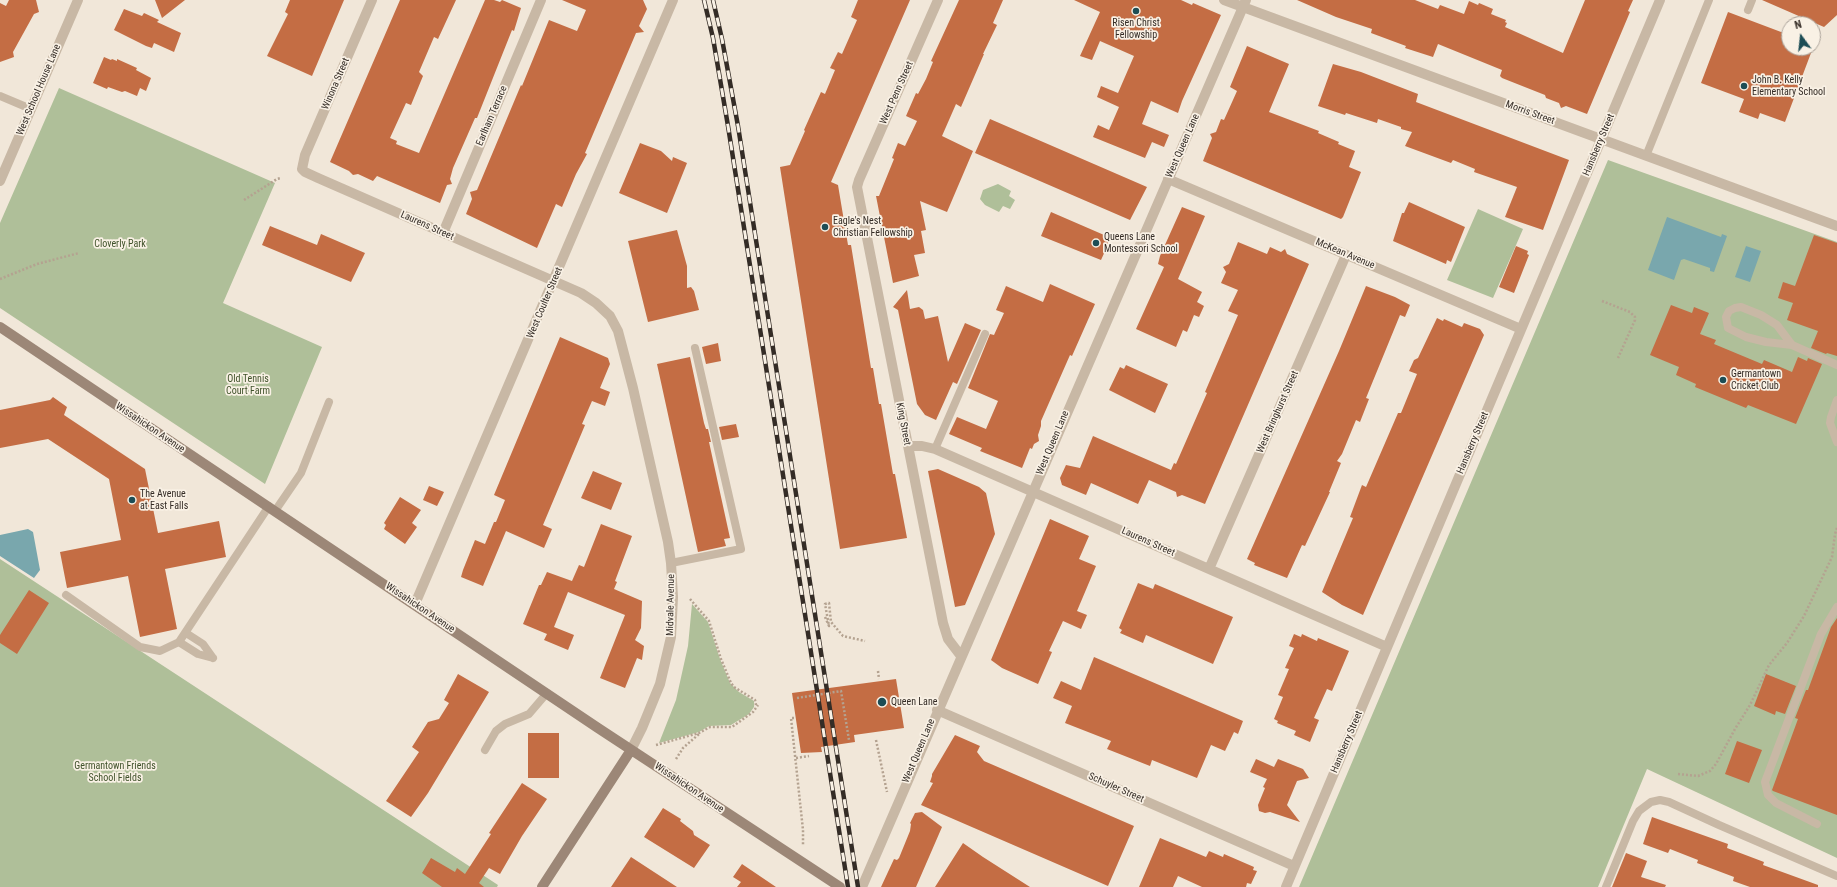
<!DOCTYPE html>
<style>
body{margin:0}
#map{position:relative;width:1837px;height:887px;overflow:hidden;background:#f1e7d9;font-family:"Roboto Condensed",sans-serif}
canvas{display:block}
.north{position:absolute;left:1781px;top:16px;width:40px;height:40px;box-sizing:border-box;background:#f9f1e5;border:1px solid #aaa299;border-radius:50%;rotate:345deg;font-size:11px;font-weight:700;line-height:16px;text-align:center;color:#342c26}
.north::after{content:'';display:block;margin:auto;width:14px;height:18px;background:#1d4d55;clip-path:polygon(50% 0,100% 100%,50% 72%,0 100%)}
</style>
<div id="map">
<canvas width="1837" height="887"></canvas>
<div class="north">N</div>
</div>
<script>
const context = document.querySelector('canvas').getContext('2d');
context.lineJoin = 'round';
function fill(path, color) { context.fillStyle = color; context.fill(path, 'evenodd'); }
const toPath = rows => new Path2D(rows.map(r => 'M' + r).join(''));
function strokePath(path, color, width, dash) { context.strokeStyle = color; context.lineWidth = width; context.lineCap = dash ? 'butt' : 'round'; context.setLineDash(dash || []); context.stroke(path); }
function drawText(font, color, halo, rows, align = 'center') {
  context.font = font + ' "Roboto Condensed",sans-serif'; context.lineWidth = 3.5; context.setLineDash([]); context.textBaseline = 'middle'; context.strokeStyle = halo; context.fillStyle = color; for (const [text, x, y, turn = 0] of rows) {
    context.save(); context.translate(x, y); context.rotate((+turn || 0) * Math.PI / 180); context.textAlign = isNaN(turn) ? turn : align; if (halo) context.strokeText(text, 0, 0); context.fillText(text, 0, 0); context.restore();
  }
}
const green = toPath([
 [59,88,275,183,223,303,322,347,265,484,0,308,0,223],
 [1608,160,1837,242,1837,858,1647,769,1598,887,1299,887],
 [998,184,1011,191,1009,196,1015,200,1010,209,1003,206,999,212,985,205,980,199,983,190],
 [1478,209,1523,229,1493,298,1447,280],
 [0,559,498,885,497,887,0,887],
 [692,604,708,622,720,659,730,683,739,692,754,701,754,707,749,714,731,725,709,726,699,732,659,743,676,700,688,646]
]);
const water = toPath([
 [1667,217,1721,237,1722,234,1727,236,1714,272,1710,271,1710,268,1684,259,1681,260,1674,280,1648,270],
 [1746,246,1761,251,1750,282,1735,277],
 [28,529,33,532,40,570,34,578,0,556,0,535]
]);
const building = toPath([
 [9,0,36,0,39,12,34,14,13,52,14,57,0,62,0,3,6,6],
 [155,0,185,0,162,18],
 [290,0,344,0,312,76,267,56,288,14,285,12],
 [400,0,456,0,438,39,434,37,419,72,423,76,411,105,406,103,390,138,397,141,396,144,419,153,485,0,494,0,500,2,502,0,521,8,514,31,512,30,477,118,475,118,453,168,450,179,452,184,447,185,440,203,377,176,373,181,358,174,353,175,349,171,330,162],
 [562,0,643,0,647,9,639,26,644,32,636,33,585,153,587,154,576,174,562,207,556,204,537,248,466,214,472,199,470,192,477,190,521,85,522,86,549,20,577,31,586,10],
 [858,0,910,0,831,182,838,185,848,245,851,245,871,368,873,368,879,404,881,404,893,474,895,474,907,538,840,549,780,167,790,165,805,131,804,130,821,92,825,94,835,70,830,68,838,52,842,54,857,20,851,17],
 [959,0,1003,0,993,23,997,25,983,54,984,54,961,107,956,104,942,136,973,151,947,212,920,201,926,230,921,231,925,253,914,255,919,276,893,283,876,196,879,196,894,159,892,158,898,143,905,146,917,121,906,116,916,93,918,94,926,79,933,62,931,61],
 [1074,0,1181,0,1192,5,1193,3,1221,15,1182,101,1178,113,1151,101,1142,124,1169,135,1164,147,1152,142,1145,158,1093,137,1098,125,1109,130,1119,107,1097,97,1101,86,1118,93,1134,56,1100,41,1092,60,1080,56,1100,12],
 [1297,0,1415,0,1438,9,1440,5,1464,14,1469,1,1478,5,1479,3,1493,9,1491,14,1506,20,1505,22,1507,23,1505,27,1563,53,1585,0,1633,0,1628,11,1630,12,1587,114,1566,106,1561,108,1559,103,1546,98,1545,95,1502,78,1500,76,1502,70,1438,44,1433,57,1405,48,1406,46,1371,33,1372,29,1336,17],
 [1762,0,1837,0,1837,15,1824,27],
 [124,9,142,16,144,13,159,20,157,22,181,33,174,52,154,43,152,48,146,46,114,30],
 [1728,12,1789,35,1789,48,1813,48,1813,45,1814,45,1785,122,1760,113,1758,119,1739,112,1744,99,1701,83],
 [1247,46,1289,64,1269,112,1319,131,1318,133,1339,142,1338,144,1355,151,1349,167,1361,172,1343,217,1341,219,1203,161,1212,138,1210,134,1216,132,1221,119,1224,120,1237,91,1230,87],
 [104,57,111,60,112,59,117,61,117,59,137,68,136,70,151,78,146,91,140,88,137,96,125,91,122,92,108,87,107,89,93,83],
 [1333,64,1361,72,1418,94,1416,102,1569,160,1543,230,1505,217,1517,187,1474,172,1475,169,1453,160,1451,163,1405,146,1412,132,1401,129,1401,127,1378,119,1377,123,1346,113,1345,115,1318,106],
 [990,119,1147,187,1130,220,975,153],
 [640,143,661,151,672,161,673,157,687,163,667,213,619,193],
 [1409,202,1465,227,1451,262,1447,260,1446,264,1393,241,1402,213,1404,213],
 [1182,207,1205,216,1178,279,1202,292,1197,302,1204,306,1199,317,1194,315,1187,332,1183,330,1176,347,1136,329,1164,267,1158,264,1160,256],
 [1051,212,1111,238,1101,260,1041,236],
 [270,226,317,245,321,234,365,253,351,282,262,245],
 [677,230,687,266,687,288,691,287,694,291,699,310,648,322,628,241],
 [1814,235,1837,243,1837,356,1827,353,1826,354,1811,348,1818,331,1787,320,1793,303,1778,298,1783,282,1795,286],
 [1238,242,1267,254,1270,247,1281,252,1285,249,1287,254,1309,264,1205,504,1182,495,1177,497,1176,492,1149,480,1138,504,1091,483,1086,495,1062,485,1060,478,1066,465,1080,468,1093,436,1171,470,1174,463,1176,464,1207,393,1205,392,1238,315,1228,311,1238,290,1221,283,1226,272,1223,267,1229,264],
 [1516,246,1528,251,1527,254,1529,255,1514,293,1499,287],
 [1050,284,1095,304,1072,356,1070,355,1041,421,1041,426,1038,435,1039,441,1034,444,1032,449,1030,448,1022,468,980,451,982,448,949,434,957,417,986,429,998,401,968,388,990,334,994,335,1004,313,996,310,1006,286,1043,302],
 [1366,286,1395,297,1410,305,1405,317,1400,315,1366,398,1369,399,1360,422,1356,420,1342,454,1337,461,1341,463,1329,492,1330,492,1305,546,1302,545,1287,578,1254,565,1255,563,1247,559,1339,351],
 [907,290,910,309,919,307,923,310,925,319,938,316,948,362,965,323,981,330,957,384,953,382,936,420,925,415,917,404,898,310,893,307],
 [1671,305,1692,313,1694,307,1709,313,1700,334,1716,340,1714,344,1762,364,1764,360,1792,372,1798,357,1807,361,1808,358,1822,364,1796,424,1748,405,1746,408,1695,387,1696,384,1676,375,1679,367,1650,355],
 [1437,318,1443,321,1444,319,1462,327,1464,323,1480,329,1484,335,1363,615,1342,605,1322,592,1353,518,1350,517,1362,485,1366,487,1398,413,1401,413,1417,374,1409,371,1414,360,1418,358],
 [560,337,608,358,610,364,600,388,610,392,605,406,592,401,582,424,585,425,543,525,552,529,544,548,506,531,483,586,461,577,463,570,475,540,485,544,494,522,496,522,505,500,494,495],
 [718,343,721,361,706,364,702,347],
 [690,357,704,423,706,429,708,429,711,442,709,442,730,538,724,539,726,546,698,552,657,364],
 [1126,365,1168,384,1155,413,1109,390,1120,367,1124,369],
 [53,397,67,407,64,415,145,469,158,533,219,521,226,557,165,569,177,629,140,637,128,576,67,588,60,552,121,540,109,479,48,439,0,448,0,410,50,400],
 [736,424,739,437,722,440,719,427],
 [938,469,979,487,986,493,995,534,965,605,955,607,928,471],
 [593,471,622,483,611,510,581,498],
 [429,486,444,492,437,506,423,500],
 [400,497,421,510,412,523,417,527,405,544,384,529,386,525,384,523],
 [1050,519,1089,536,1079,559,1096,566,1077,611,1087,615,1081,629,1063,621,1049,651,1052,652,1038,684,1002,668,991,660],
 [601,524,632,536,615,581,617,582,614,589,642,601,641,628,635,640,644,646,642,660,637,658,625,688,600,678,625,615,568,592,554,627,574,635,568,650,544,640,547,634,523,624,539,585,541,585,547,572,572,581,579,565,584,567],
 [1138,583,1153,589,1155,584,1233,617,1213,664,1146,635,1143,643,1120,633,1122,630,1119,628],
 [29,590,49,603,17,654,0,643,0,635],
 [1837,618,1837,815,1773,791,1772,790,1798,719,1795,718,1806,690,1808,690,1831,627],
 [1294,634,1301,637,1302,634,1317,641,1318,638,1349,651,1332,691,1327,689,1314,718,1319,720,1310,742,1294,735,1296,731,1277,723,1278,721,1274,719,1283,697,1278,695,1289,669,1285,668,1294,648,1289,646],
 [1094,657,1243,721,1238,734,1234,732,1225,751,1211,745,1197,778,1152,760,1150,766,1107,749,1111,741,1065,723,1072,706,1053,698,1061,681,1081,690],
 [458,674,489,692,428,793,411,817,386,801,419,752,412,747,428,722,439,719,449,703,444,700],
 [1766,674,1796,686,1785,714,1776,711,1775,715,1754,706],
 [896,679,904,728,854,735,855,742,821,747,822,752,801,753,792,693],
 [528,733,559,733,559,778,528,778],
 [955,735,980,746,977,752,984,761,1134,826,1108,886,921,805,933,783,930,782,932,776,932,774],
 [1737,741,1762,750,1749,783,1725,774],
 [1256,759,1274,767,1278,759,1303,769,1309,778,1297,781,1287,805,1300,822,1270,812,1265,813,1259,811,1258,805,1265,788,1263,787,1267,779,1250,772],
 [522,783,547,799,522,836,500,874,489,868,479,883,484,887,442,887,422,873,431,858,455,872,457,868,465,874,491,834,489,833],
 [663,808,681,819,680,821,693,831,694,835,710,845,694,868,644,837],
 [922,812,942,827,916,887,881,887,894,859,897,860,899,858,910,831,911,824,910,823,915,813],
 [1652,817,1728,844,1727,848,1764,862,1763,865,1818,885,1818,887,1750,887,1733,881,1734,877,1697,863,1698,860,1670,849,1668,853,1643,844],
 [1160,838,1206,857,1209,851,1223,857,1224,854,1254,867,1253,870,1257,871,1251,884,1247,883,1246,887,1202,887,1178,876,1173,887,1139,887],
 [963,843,983,857,1030,887,935,887],
 [1626,853,1647,861,1641,877,1666,885,1665,887,1612,887],
 [631,857,677,887,611,887],
 [742,864,776,887,737,887,741,882,733,877]
]);
const path = toPath([
 [244,200,277,179,281,178],
 [0,279,37,264,79,253],
 [1602,301,1630,312,1635,317,1635,320,1618,358],
 [690,599,709,621,721,659,731,683,734,687,755,700,756,705],
 [825,617,829,626,825,604,829,603,831,622,843,636,865,641],
 [878,671,879,679],
 [797,698,841,691,849,740],
 [794,718,791,718,803,830,803,845],
 [876,740,887,792],
 [656,745,699,733,710,727,732,727,753,712,758,705],
 [796,758,809,756],
 [676,759,683,748,699,734],
 [1678,774,1698,776,1710,771,1716,764,1735,729,1750,705,1769,665,1787,643,1804,616,1832,557,1835,534,1837,528]
]);
const lane = toPath([
 [1748,10,1752,0],
 [0,96,31,109],
 [1646,156,1709,0],
 [1792,345,1777,325,1761,315,1741,307,1735,308,1729,311,1726,317,1728,328,1746,337,1766,342,1792,345,1837,365],
 [1837,400,1831,417,1830,423,1837,442],
 [935,449,985,334],
 [275,511,301,473,329,402],
 [671,563,741,549,695,348],
 [66,595,140,647,160,651,179,642,269,506],
 [186,633,203,644,213,658],
 [179,642,198,654,213,658],
 [485,750,496,731,505,724,529,714,547,693],
 [1817,824,1776,803,1768,795,1765,782,1821,634,1837,607],
 [1606,887,1633,821,1639,811,1651,802,1660,800,1669,802,1719,825,1837,876]
]);
const street = toPath([
 [372,0,305,155,302,169,305,172,318,178,581,293,596,303,610,316,618,331,633,388,668,542,671,563,673,597,671,637,660,684,642,728,631,750],
 [938,0,859,180,857,187,943,623,948,639,961,656],
 [1224,0,1837,226],
 [1168,179,1521,329],
 [0,181,78,0],
 [443,233,541,0],
 [908,446,922,446,935,449,1387,647],
 [1209,569,1346,255],
 [415,604,673,0],
 [937,710,1294,866],
 [862,887,1246,0],
 [1286,887,1660,0]
]);
const secondary = toPath([
 [0,327,598,728,840,887],
 [542,887,631,750]
]);
const rail = toPath([
 [704,0,713,38,728,126,848,887],
 [713,0,722,39,738,126,858,887]
]);
const markers = [
 [1136,11,4,"#1d4d55"],
 [1744,86,4,"#1d4d55"],
 [825,227,4,"#1d4d55"],
 [1096,243,4,"#1d4d55"],
 [1723,380,4,"#1d4d55"],
 [132,500,4,"#1d4d55"],
 [882,702,5,"#1d4d55"]
];
const poiNames = [
 ["Risen Christ",1136,23,"center"],
 ["Fellowship",1136,35,"center"],
 ["John B. Kelly",1752,80],
 ["Elementary School",1752,92],
 ["Eagle's Nest",833,221],
 ["Christian Fellowship",833,233],
 ["Queens Lane",1104,237],
 ["Montessori School",1104,249],
 ["Germantown",1731,374],
 ["Cricket Club",1731,386],
 ["The Avenue",140,494],
 ["at East Falls",140,506],
 ["Queen Lane",891,702]
];
const streetNames = [
 ["Winona Street",336,84,-67],
 ["West School House Lane",39,90,-67],
 ["West Penn Street",897,93,-66],
 ["Morris Street",1530,113,20],
 ["Earlham Terrace",492,116,-67],
 ["Hansberry Street",1599,145,-67],
 ["West Queen Lane",1183,146,-66],
 ["Laurens Street",427,226,24],
 ["McKean Avenue",1345,254,23],
 ["West Coulter Street",545,303,-67],
 ["West Bringhurst Street",1278,412,-66],
 ["King Street",903,424,79],
 ["Wissahickon Avenue",150,428,34],
 ["West Queen Lane",1053,443,-67],
 ["Hansberry Street",1473,443,-67],
 ["Laurens Street",1148,542,24],
 ["Midvale Avenue",671,605,-89],
 ["Wissahickon Avenue",420,608,34],
 ["Hansberry Street",1347,742,-67],
 ["West Queen Lane",919,751,-67],
 ["Wissahickon Avenue",689,788,34],
 ["Schuyler Street",1116,788,24]
];
const parkNames = [
 ["Cloverly Park",120,244],
 ["Old Tennis",248,379],
 ["Court Farm",248,391],
 ["Germantown Friends",115,766],
 ["School Fields",115,778]
];
fill(green, '#afbf99');
fill(water, '#79a7ad');
fill(building, '#c46d44');
strokePath(path, '#b4a290', 2.5, [2, 2]);
strokePath(lane, '#c8b8a5', 8);
strokePath(street, '#c8b8a5', 10);
strokePath(secondary, '#9c8777', 10);
strokePath(rail, '#342c26', 4.5);
strokePath(rail, '#f9f1e5', 3, [9]);
for (const [x, y, r, color] of markers) { const dot = new Path2D(); dot.arc(x, y, r, 0, 2 * Math.PI); context.fillStyle = color; context.fill(dot); strokePath(dot, '#f9f1e5', 1.5); }
drawText('10px', '#342c26', '#f9f1e5', poiNames, 'left');
drawText('10px', '#342c26', '#f9f1e5', streetNames);
drawText('10px', '#40522b', '#f9f1e5', parkNames);
</script>
